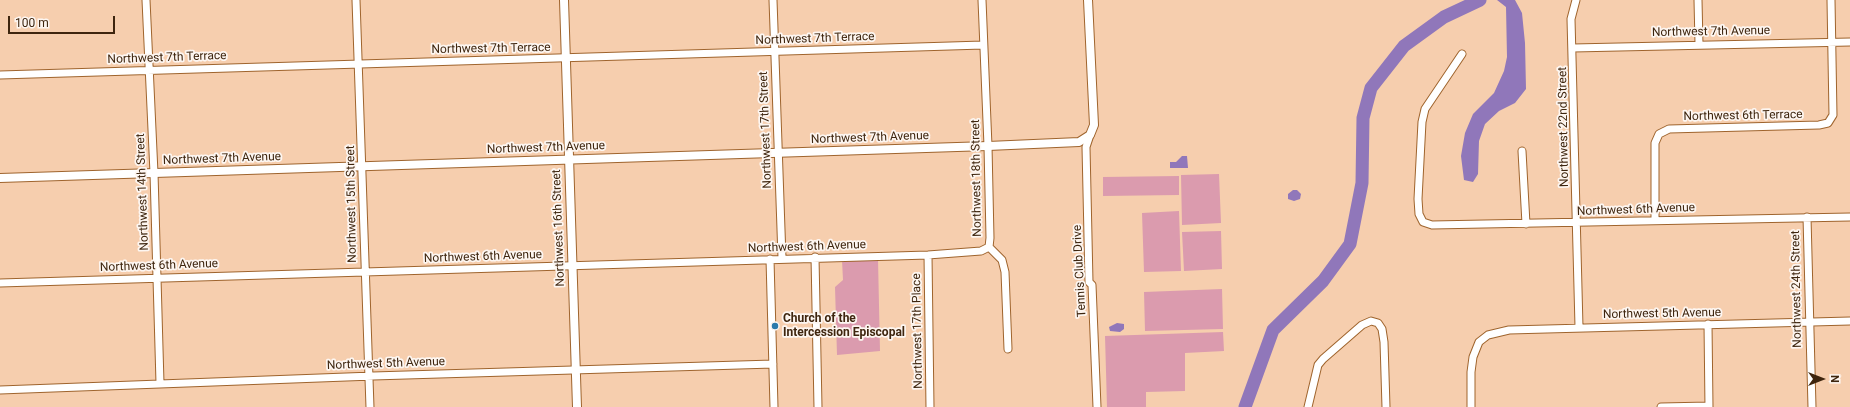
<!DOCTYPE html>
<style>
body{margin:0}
#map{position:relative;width:1850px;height:407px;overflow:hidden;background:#f6ceae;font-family:Roboto,sans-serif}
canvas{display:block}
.north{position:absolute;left:1802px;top:359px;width:40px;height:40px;-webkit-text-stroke:3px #fdf6f1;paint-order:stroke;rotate:90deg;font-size:11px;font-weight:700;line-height:16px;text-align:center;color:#3e250e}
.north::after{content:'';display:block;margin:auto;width:14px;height:18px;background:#3e250e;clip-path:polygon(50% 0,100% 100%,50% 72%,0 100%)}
.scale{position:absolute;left:8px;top:16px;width:107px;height:18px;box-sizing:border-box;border:2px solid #3e250e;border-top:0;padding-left:5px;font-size:12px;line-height:14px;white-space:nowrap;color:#3e250e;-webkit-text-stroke:3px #fdf6f1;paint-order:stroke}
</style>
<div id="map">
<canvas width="1850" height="407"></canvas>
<div class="north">N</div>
<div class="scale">100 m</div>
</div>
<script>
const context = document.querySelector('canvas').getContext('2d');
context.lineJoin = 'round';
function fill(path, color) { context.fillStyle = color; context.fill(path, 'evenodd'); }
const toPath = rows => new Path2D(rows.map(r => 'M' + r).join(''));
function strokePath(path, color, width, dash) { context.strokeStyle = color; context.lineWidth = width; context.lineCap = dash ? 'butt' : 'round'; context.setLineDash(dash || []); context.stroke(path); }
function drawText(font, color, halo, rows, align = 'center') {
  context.font = font + ' Roboto,sans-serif'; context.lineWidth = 3.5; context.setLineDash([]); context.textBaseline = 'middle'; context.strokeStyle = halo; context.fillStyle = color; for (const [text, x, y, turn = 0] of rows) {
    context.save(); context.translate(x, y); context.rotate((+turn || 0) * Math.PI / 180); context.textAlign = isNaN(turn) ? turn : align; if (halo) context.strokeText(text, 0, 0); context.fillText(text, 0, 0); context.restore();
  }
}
const green = toPath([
 [1219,174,1221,223,1182,225,1181,175],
 [1179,176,1179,195,1103,196,1103,177],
 [1179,211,1181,271,1144,272,1142,213],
 [1221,231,1222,269,1184,271,1182,232],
 [878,259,880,351,837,355,835,287,843,280,842,260],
 [1222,289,1223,329,1145,331,1144,292],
 [1223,332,1224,351,1185,353,1185,391,1146,392,1146,407,1107,407,1105,336]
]);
const water = toPath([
 [1497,0,1515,0,1522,13,1525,43,1526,89,1515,103,1499,111,1485,124,1479,141,1478,174,1473,182,1464,180,1461,156,1465,133,1473,114,1494,93,1504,71,1507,57,1506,7],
 [1182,156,1187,156,1188,168,1170,168,1170,162,1176,162],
 [1293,190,1297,190,1301,194,1300,199,1294,201,1288,199,1288,194],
 [1117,323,1124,324,1124,329,1120,332,1110,331,1109,327]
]);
const river = toPath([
 [1245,407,1273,330,1323,281,1350,244,1362,183,1363,118,1371,88,1404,46,1444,17,1480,0]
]);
const minor = toPath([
 [146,0,154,173,160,383],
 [356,0,370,407],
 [773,0,782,258],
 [982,0,988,146,990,238,989,247],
 [1576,0,1571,19,1579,327],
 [1698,0,1699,44],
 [1573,48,1850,42],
 [1462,54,1425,109,1422,122,1418,199,1419,214,1423,222,1432,225,1850,217],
 [0,75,983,45],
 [1090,135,1086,147,1089,282,1092,285,1097,407],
 [1522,151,1526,224],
 [1807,217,1812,407],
 [1655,220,1655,143,1659,134,1669,129,1819,125,1828,123,1833,115,1831,0],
 [989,247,1002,260,1005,272,1008,349],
 [928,255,930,407],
 [815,257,818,407],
 [770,259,774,407],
 [0,283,928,255,981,251,989,247],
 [1708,324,1709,407],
 [0,390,373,376,773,364],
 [1308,407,1318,365,1323,359,1362,325,1371,321,1378,323,1382,329,1384,342,1386,407],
 [1471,407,1471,372,1473,357,1479,342,1488,335,1509,330,1850,321],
 [1661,407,1709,406]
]);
const tertiary = toPath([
 [564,0,577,407],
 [0,178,988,146,1079,142,1090,135,1094,125,1088,0]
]);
const markers = [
 [775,326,4,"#2b7aac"]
];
const streetNames = [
 ["Northwest 7th Avenue",1711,32,-1],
 ["Northwest 7th Terrace",815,39,-2],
 ["Northwest 7th Terrace",491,49,-1],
 ["Northwest 7th Terrace",167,58,-2],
 ["Northwest 6th Terrace",1743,116,-1],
 ["Northwest 22nd Street",1564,127,-91],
 ["Northwest 17th Street",766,130,-92],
 ["Northwest 7th Avenue",870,138,-2],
 ["Northwest 7th Avenue",546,148,-2],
 ["Northwest 7th Avenue",222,159,-2],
 ["Northwest 18th Street",977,178,-91],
 ["Northwest 14th Street",143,192,-92],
 ["Northwest 15th Street",352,204,-91],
 ["Northwest 6th Avenue",1636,210,-2],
 ["Northwest 16th Street",559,228,-92],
 ["Northwest 6th Avenue",807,247,-2],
 ["Northwest 6th Avenue",483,257,-2],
 ["Northwest 6th Avenue",159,266,-2],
 ["Tennis Club Drive",1080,271,-93],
 ["Northwest 24th Street",1797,289,-91],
 ["Northwest 5th Avenue",1662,314,-1],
 ["Northwest 17th Place",918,331,-91],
 ["Northwest 5th Avenue",386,364,-2]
];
const poiNames = [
 ["Church of the",783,319],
 ["Intercession Episcopal",783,333]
];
fill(green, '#db9bae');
fill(water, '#9077ba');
strokePath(river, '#9077ba', 13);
strokePath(minor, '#9f642d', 9);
strokePath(tertiary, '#9f642d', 10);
strokePath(minor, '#fff', 7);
strokePath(tertiary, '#fff', 8);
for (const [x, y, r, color] of markers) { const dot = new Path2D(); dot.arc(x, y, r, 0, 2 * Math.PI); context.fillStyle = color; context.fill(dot); strokePath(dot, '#fdf6f1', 1.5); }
drawText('12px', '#3e250e', '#fdf6f1', streetNames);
drawText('bold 12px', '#3e250e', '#fdf6f1', poiNames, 'left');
</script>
